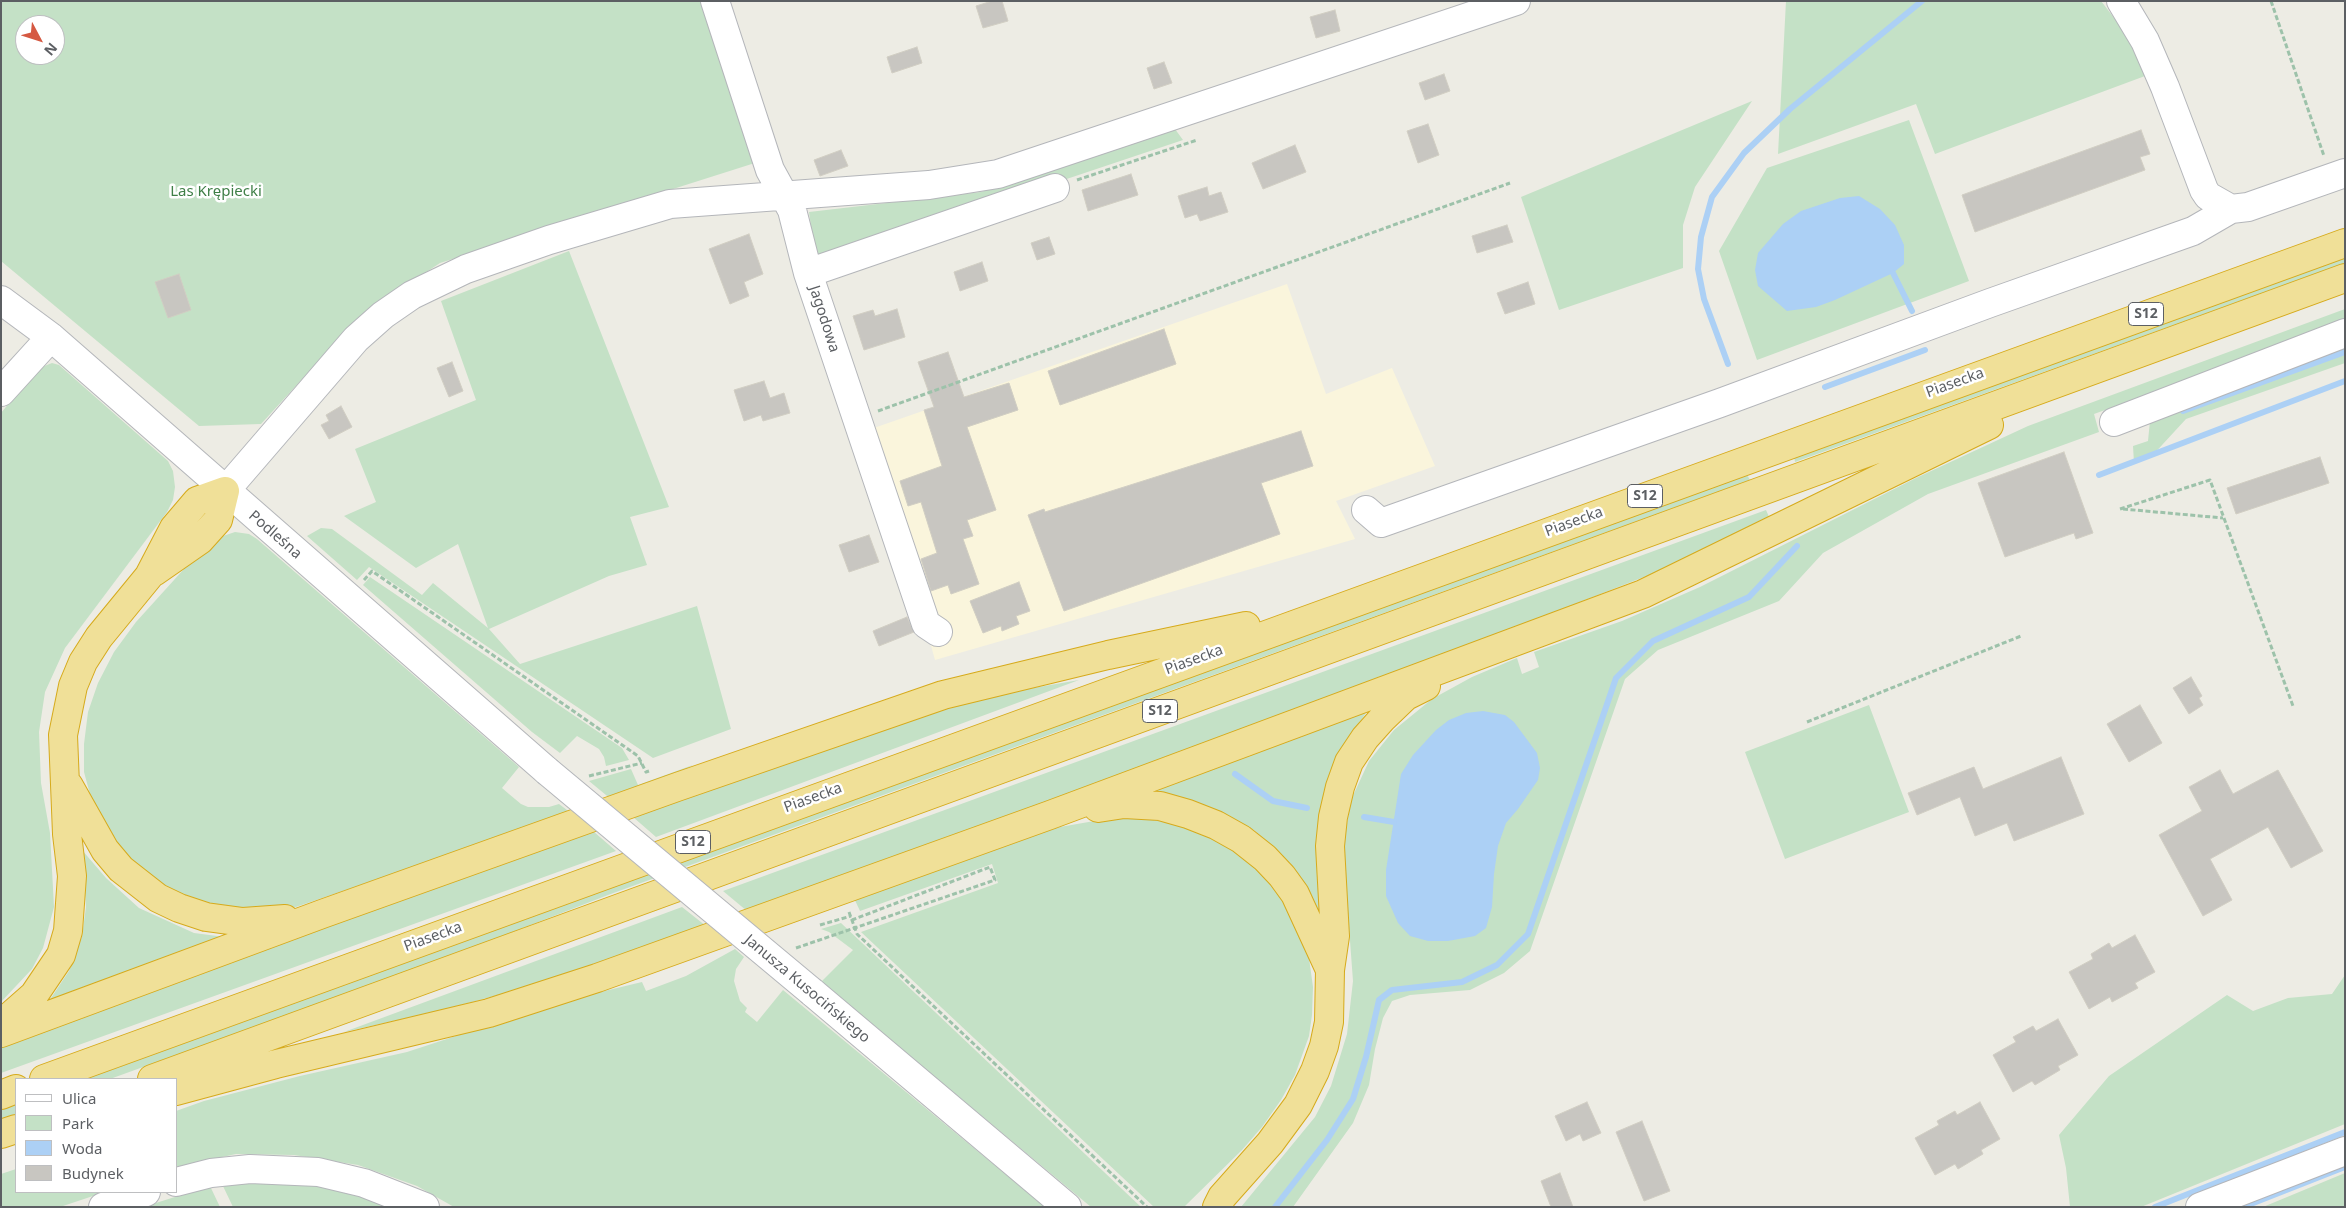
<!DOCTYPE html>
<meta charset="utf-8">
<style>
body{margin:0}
#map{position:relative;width:2346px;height:1208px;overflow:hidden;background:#edece4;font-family:"Noto Sans",sans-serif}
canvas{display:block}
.frame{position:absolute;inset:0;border:2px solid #5c5f63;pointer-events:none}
.legend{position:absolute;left:15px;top:1078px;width:162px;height:115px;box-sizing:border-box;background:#fff;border:1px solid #bebfc1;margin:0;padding:6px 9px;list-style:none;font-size:15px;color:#5c5f63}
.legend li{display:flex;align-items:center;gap:10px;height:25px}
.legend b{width:25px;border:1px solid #bebfc1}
.north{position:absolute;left:15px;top:15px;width:50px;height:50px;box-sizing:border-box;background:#fff;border:1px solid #bebfc1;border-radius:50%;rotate:130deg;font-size:14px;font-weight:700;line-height:20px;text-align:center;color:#5c5f63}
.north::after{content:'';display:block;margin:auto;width:18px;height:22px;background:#d55942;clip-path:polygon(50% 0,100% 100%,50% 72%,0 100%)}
</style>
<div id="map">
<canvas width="2346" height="1208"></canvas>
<div class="frame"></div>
<ul class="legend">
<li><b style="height:6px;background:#fff"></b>Ulica</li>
<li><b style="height:14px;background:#c4e1c6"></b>Park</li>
<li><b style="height:14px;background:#acd0f5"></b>Woda</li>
<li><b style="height:14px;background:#c8c6c1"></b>Budynek</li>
</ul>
<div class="north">N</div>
</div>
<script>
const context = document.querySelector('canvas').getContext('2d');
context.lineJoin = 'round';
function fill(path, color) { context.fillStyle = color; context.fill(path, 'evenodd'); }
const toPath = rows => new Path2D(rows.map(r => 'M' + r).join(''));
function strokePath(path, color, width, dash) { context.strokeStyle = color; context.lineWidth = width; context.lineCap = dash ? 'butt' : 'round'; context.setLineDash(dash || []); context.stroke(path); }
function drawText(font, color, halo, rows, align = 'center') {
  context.font = font + ' "Noto Sans",sans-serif'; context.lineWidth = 5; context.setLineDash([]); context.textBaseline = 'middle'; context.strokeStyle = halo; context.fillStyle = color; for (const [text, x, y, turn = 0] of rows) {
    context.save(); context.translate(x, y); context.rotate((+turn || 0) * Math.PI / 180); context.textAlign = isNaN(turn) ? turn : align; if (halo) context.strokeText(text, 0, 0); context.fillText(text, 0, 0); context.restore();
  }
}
const commercial = toPath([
 [1287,284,1326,394,1392,368,1435,466,1336,501,1355,539,935,660,871,429]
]);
const green = toPath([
 [1,1,706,1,758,162,440,263,360,316,261,424,199,426,1,261],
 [25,25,55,25,55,55,25,55],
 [1786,1,2101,1,2125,32,2145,76,1935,154,1916,104,1778,154],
 [1752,101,1695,187,1683,225,1683,268,1559,310,1521,197],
 [1909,120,1969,281,1757,360,1719,251,1767,168],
 [1175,129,1183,140,816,263,809,212,981,192],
 [569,251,669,507,630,517,647,565,609,576,489,629,520,664,697,606,731,729,653,758,369,567,357,580,307,536,321,528,332,529,422,595,433,583,488,628,458,544,416,568,344,516,376,502,355,449,476,400,441,301],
 [2345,256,2345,263,1795,462,1794,456],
 [2345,309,2345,323,2094,414,2099,432,1928,494,1823,553,1779,601,1658,650,1625,679,1530,951,1504,973,1470,990,1410,995,1392,1001,1383,1018,1375,1049,1369,1085,1353,1123,1293,1207,1241,1207,1315,1117,1331,1086,1347,1034,1353,981,1345,874,1344,840,1351,800,1369,761,1394,730,1432,699,1472,677,1517,658,1522,674,1539,667,1534,652,1622,621,1700,587,1916,478,2028,426],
 [2345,343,2345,363,2186,419,2151,457,2134,463,2133,446,2148,441,2150,421],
 [52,363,59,365,168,461,173,471,175,487,173,500,167,512,65,648,45,692,39,732,41,783,50,833,54,907,43,948,32,969,1,1002,1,413,18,392,42,367],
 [1746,473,1750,480,608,895,474,947,110,1079,84,1079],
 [1766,510,1770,519,1649,575,1378,681,747,911,723,891],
 [235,532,249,534,257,539,519,767,502,788,509,794,521,804,528,807,549,807,559,804,571,813,290,909,224,908,184,896,149,876,124,852,103,823,91,798,84,772,84,744,88,712,98,683,114,652,136,622,193,559,217,538],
 [370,577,622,748,629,760,606,766,604,757,599,749,577,736,560,753,532,732,363,585],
 [1079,680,656,837,633,817,927,713,1010,692],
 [1869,705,1909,812,1785,859,1745,752],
 [1368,710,1349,738,1318,830,1317,872,1320,913,1303,881,1290,863,1254,830,1219,811,1157,791,1156,786],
 [693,765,675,775,612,800,589,781,631,769,638,785],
 [1129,815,1183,826,1224,843,1265,875,1285,900,1309,958,1313,987,1312,1015,1309,1036,1295,1075,1281,1100,1262,1127,1242,1150,1184,1207,1154,1207,861,932,998,883,992,864,860,911,853,896,1054,828],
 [593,831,616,851,1,1073,1,1044],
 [82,850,106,878,139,908,194,933,225,937,49,1001,69,971,82,936,86,907],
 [682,907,706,926,551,981,438,1011,344,1032],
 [841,923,1141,1207,1091,1207,821,982,853,950,829,932,821,929],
 [735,949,744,957,736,969,734,981,740,1001,747,1008,745,1012,757,1022,783,990,1045,1207,454,1207,417,1186,358,1165,294,1155,236,1154,176,1167,176,1111,204,1101,300,1076,407,1052,563,1001,642,982,646,991,686,976],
 [2345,975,2345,1124,2141,1207,2070,1207,2066,1168,2059,1135,2109,1076,2227,995,2253,1011,2288,998,2332,994],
 [16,1104,16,1114,1,1119,1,1110],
 [16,1169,16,1192,105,1192,60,1207,1,1207,1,1174],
 [2345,1173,2345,1207,2263,1207],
 [302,1182,338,1188,400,1207,233,1207,222,1184],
 [210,1186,220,1207,143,1207]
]);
const water = toPath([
 [1859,196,1880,209,1895,225,1904,245,1904,264,1893,273,1835,300,1816,307,1787,311,1758,286,1755,270,1758,253,1783,224,1801,211,1840,198],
 [1483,711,1505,715,1514,722,1537,753,1540,768,1538,780,1518,809,1506,823,1498,846,1494,874,1492,907,1486,928,1475,936,1448,941,1428,941,1410,936,1398,923,1386,896,1386,870,1401,774,1413,755,1436,730,1449,720,1466,713]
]);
const stream = toPath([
 [1893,273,1912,311],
 [1728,364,1704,299,1698,269,1701,237,1712,197,1744,153,1790,109,1922,1],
 [1825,387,1925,350],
 [2183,411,2345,352],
 [2099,475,2345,381],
 [1235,774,1273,801,1307,808],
 [1364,817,1394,822],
 [1275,1207,1327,1140,1353,1099,1366,1057,1379,1000,1392,990,1462,982,1497,965,1528,934,1616,678,1653,641,1749,597,1797,546],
 [2155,1207,2345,1132],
 [2243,1207,2345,1167]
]);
const building = toPath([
 [992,1,1002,1,1008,21,983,28,976,6,992,1],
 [1335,10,1340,31,1316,38,1310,17,1335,10],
 [917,47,922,63,892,73,887,57,917,47],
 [1164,62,1172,83,1154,89,1147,68,1164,62],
 [1444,74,1450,91,1425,100,1419,83,1444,74],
 [1428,124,1439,155,1418,163,1407,131,1428,124],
 [2141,130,2150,154,2140,157,2145,170,1975,232,1962,195,2141,130],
 [1295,145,1306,172,1263,189,1252,163,1295,145],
 [841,150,848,166,820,176,814,160,841,150],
 [1131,174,1138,195,1088,211,1082,190,1131,174],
 [1207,187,1209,196,1221,192,1228,212,1200,221,1197,214,1185,218,1178,196,1207,187],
 [1507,225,1513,242,1477,253,1472,236,1507,225],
 [749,234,763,274,744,282,749,296,730,304,709,249,749,234],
 [1049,237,1055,254,1037,260,1031,243,1049,237],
 [982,262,988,281,960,291,954,272,982,262],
 [179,274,191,310,168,318,155,282,179,274],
 [1528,282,1535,304,1505,314,1497,293,1528,282],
 [897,309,905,337,864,350,853,316,873,310,875,316,897,309],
 [1164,329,1176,364,1060,405,1048,371,1164,329],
 [948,352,964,397,1009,383,1018,410,967,427,996,510,967,520,973,536,963,539,979,584,951,594,948,585,931,591,921,559,937,553,921,502,908,506,900,481,942,466,924,410,934,407,918,362,948,352],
 [452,362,463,391,449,397,437,368,452,362],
 [764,381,770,398,784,393,790,413,763,421,761,415,744,421,734,390,764,381],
 [341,406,352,427,329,439,321,425,329,421,326,415,341,406],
 [1301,431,1313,466,1261,483,1280,534,1064,611,1028,515,1044,509,1045,512,1301,431],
 [2064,452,2093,533,2076,539,2074,533,2005,557,1978,483,2064,452],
 [2320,457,2329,483,2236,514,2227,488,2320,457],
 [869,535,879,562,849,572,839,545,869,535],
 [1019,582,1030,611,1016,616,1019,624,1002,631,1001,626,983,633,970,601,1019,582],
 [907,617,914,632,879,646,873,631,907,617],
 [2191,677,2202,696,2199,698,2203,705,2189,714,2173,688,2191,677],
 [2140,705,2162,743,2129,762,2107,724,2140,705],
 [2061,757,2084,814,2014,841,2007,823,1975,836,1960,797,1917,815,1908,793,1974,767,1983,789,2061,757],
 [2220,770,2233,794,2278,770,2323,851,2291,868,2268,827,2210,859,2232,900,2203,916,2159,835,2202,811,2189,787,2220,770],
 [2135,935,2155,972,2135,983,2138,988,2112,1002,2110,997,2089,1009,2069,972,2093,959,2091,954,2109,943,2112,948,2135,935],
 [2058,1019,2078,1055,2058,1066,2060,1070,2035,1085,2032,1081,2013,1092,1993,1055,2016,1042,2013,1037,2033,1026,2036,1031,2058,1019],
 [1587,1102,1601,1133,1583,1141,1580,1134,1566,1141,1555,1116,1587,1102],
 [1980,1102,2000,1139,1981,1150,1983,1154,1958,1169,1955,1164,1935,1175,1915,1138,1939,1125,1937,1121,1955,1111,1957,1115,1980,1102],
 [1642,1121,1670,1191,1644,1201,1616,1132,1642,1121],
 [1560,1173,1573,1207,1551,1207,1541,1181,1560,1173]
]);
const path = toPath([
 [2271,1,2324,156],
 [1077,180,1197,140],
 [878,411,1510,183],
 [2120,509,2210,480,2293,706],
 [2123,509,2223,518],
 [364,580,372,571,638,756,646,772,649,771],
 [1807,722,2021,636],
 [589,776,642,763],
 [849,912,857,934,1147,1207],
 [820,925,851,916]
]);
const minor = toPath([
 [715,1,770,170,792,210,808,273,926,624,938,632],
 [2121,1,2145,41,2165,87,2204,190,2208,196,2231,209],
 [808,273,1055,188],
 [1,300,51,337,547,771],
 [1,392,51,337],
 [2114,422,2345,333],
 [225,491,356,339,383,315,412,295,466,269,549,240,670,204,929,185,998,174,1516,1],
 [1366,510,1381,523,1720,403,1990,303,2193,231,2231,209,2248,207,2345,173],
 [812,992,1067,1207],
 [176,1182,211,1173,250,1169,318,1172,364,1183,425,1207],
 [103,1207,146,1192],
 [2200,1207,2345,1151]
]);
const highway = toPath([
 [154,572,200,540,218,520,225,491],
 [69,786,105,850,121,869,158,898,179,908,206,917,243,922,285,919],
 [1098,808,1124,804,1160,806,1188,814,1216,825,1241,839,1265,858,1282,876,1295,894,1330,970],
 [1,1024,34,995,61,955,68,931,72,876,67,834,63,735,73,686,83,662,99,637,149,576,174,528,197,501,225,491],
 [1,1033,322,914,677,787,943,695,1108,655,1246,626],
 [44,1079,2345,243],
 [152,1079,2345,278],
 [176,1091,276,1064,489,1013,597,978,1050,815,1643,594,1989,425],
 [1,1095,16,1089],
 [1,1134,16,1129],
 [1217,1207,1222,1197,1270,1143,1298,1105,1315,1071,1324,1046,1329,1022,1330,970,1335,936,1330,846,1333,817,1340,787,1349,762,1365,738,1382,719,1406,696,1426,686]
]);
const pathBridge = toPath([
 [796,948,995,880,990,867,852,920]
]);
const minorBridge = toPath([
 [547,771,812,992]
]);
const shields = [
 [2146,314,35],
 [1645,496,35],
 [1160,711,35],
 [693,842,35]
];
const shieldNames = [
 ["S12",2146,314],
 ["S12",1645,496],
 ["S12",1160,711],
 ["S12",693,842]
];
const parkNames = [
 ["Las Krępiecki",216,192]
];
const streetNames = [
 ["Jagodowa",824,319,72],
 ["Piasecka",1955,383,-20],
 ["Piasecka",1574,522,-20],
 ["Podleśna",275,535,41],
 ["Piasecka",1194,660,-20],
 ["Piasecka",813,798,-20],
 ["Piasecka",433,937,-20],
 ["Janusza Kusocińskiego",807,989,40]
];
fill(commercial, '#faf5dc');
fill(green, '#c4e1c6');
fill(water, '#acd0f5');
strokePath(stream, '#acd0f5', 6);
fill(building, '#c8c6c1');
strokePath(building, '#d1cec3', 1);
strokePath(minor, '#b4b6ba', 30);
strokePath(highway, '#d6aa1b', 30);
strokePath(path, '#9dc2aa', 3, [5, 2.5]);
strokePath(minor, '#fff', 28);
strokePath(highway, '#f0e098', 28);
strokePath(minorBridge, '#b4b6ba', 30, []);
strokePath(pathBridge, '#9dc2aa', 3, [5, 2.5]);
strokePath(minorBridge, '#fff', 28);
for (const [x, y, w] of shields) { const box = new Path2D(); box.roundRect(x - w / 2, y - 11.5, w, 23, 4); context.fillStyle = '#fff'; context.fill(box); strokePath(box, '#5c5f63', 1); }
drawText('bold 14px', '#5c5f63', null, shieldNames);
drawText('15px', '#3f7f47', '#fff', parkNames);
drawText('15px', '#5c5f63', '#fff', streetNames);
</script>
